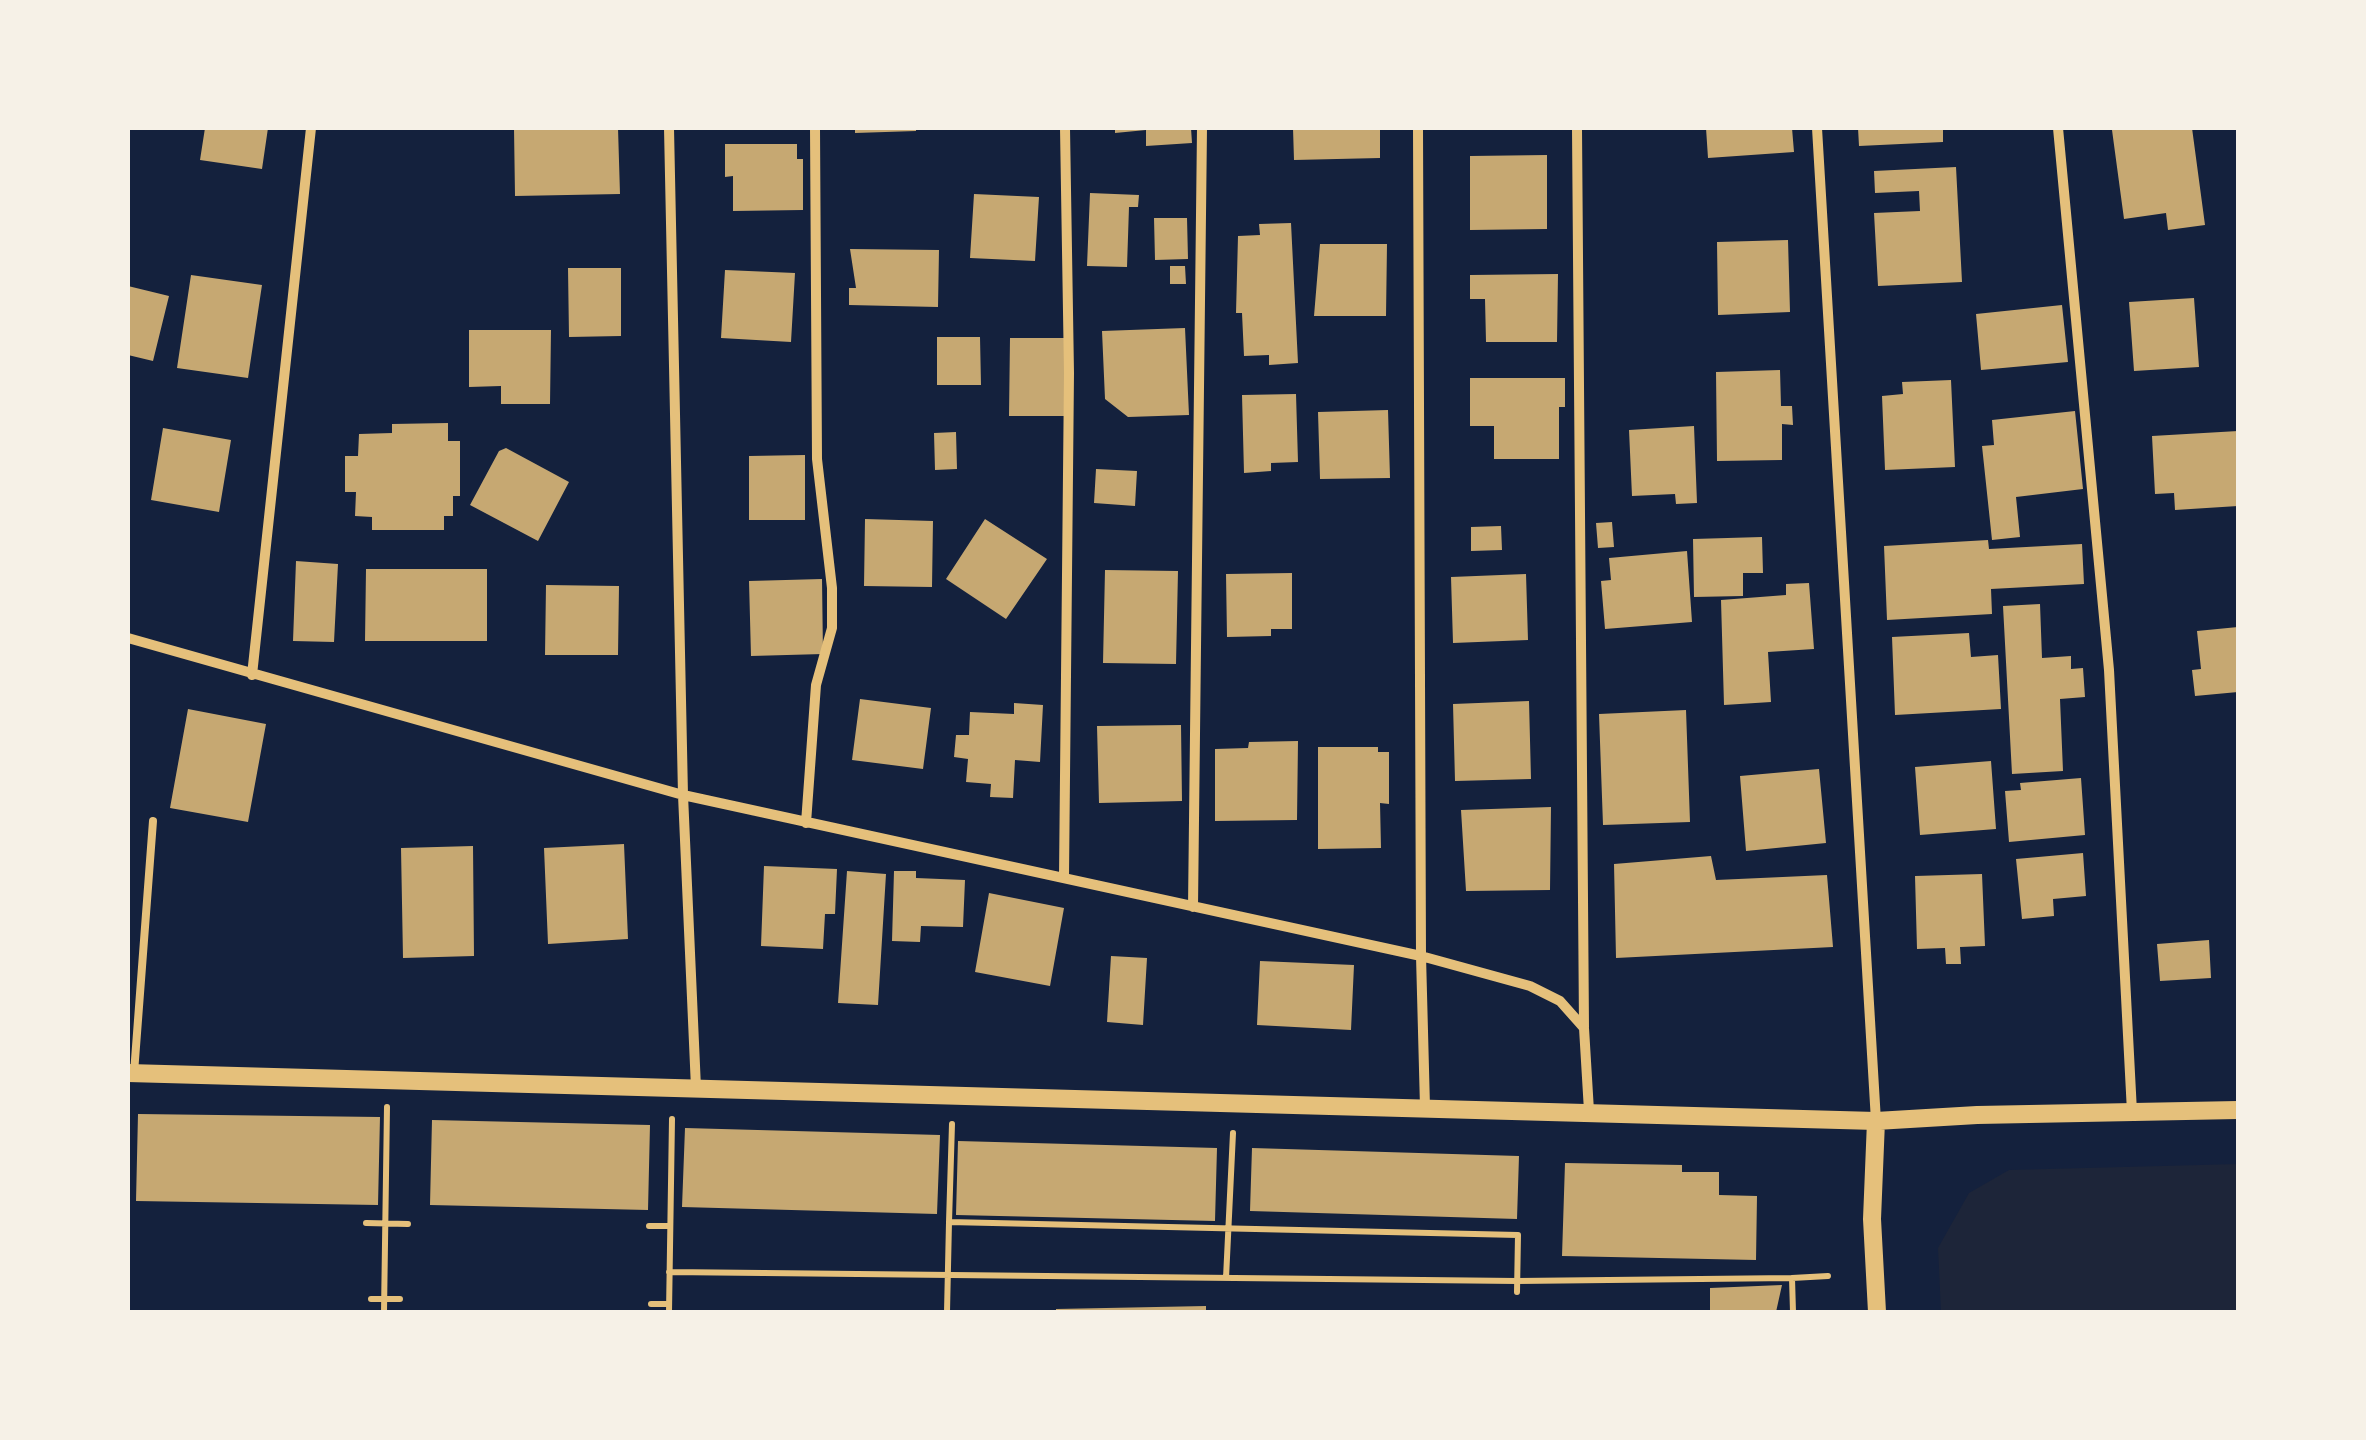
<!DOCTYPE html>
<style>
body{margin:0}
#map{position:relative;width:2366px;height:1440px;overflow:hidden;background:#14213d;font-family:"Playfair Display",serif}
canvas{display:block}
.frame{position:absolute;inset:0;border:130px solid #f6f1e7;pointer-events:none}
</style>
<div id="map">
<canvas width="2366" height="1440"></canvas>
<div class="frame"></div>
</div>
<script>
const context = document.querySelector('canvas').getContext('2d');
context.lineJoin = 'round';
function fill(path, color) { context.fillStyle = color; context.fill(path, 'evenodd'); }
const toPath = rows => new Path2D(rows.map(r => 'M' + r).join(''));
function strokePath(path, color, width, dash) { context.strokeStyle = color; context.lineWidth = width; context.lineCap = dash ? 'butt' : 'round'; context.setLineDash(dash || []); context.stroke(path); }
const green = toPath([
 [2238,1164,2238,1312,1941,1312,1938,1248,1969,1193,2009,1170]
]);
const building = toPath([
 [205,128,268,128,262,169,200,160],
 [514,128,618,128,620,194,515,196],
 [855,128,916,128,916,131,855,133],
 [1115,128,1191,128,1192,143,1146,146,1146,130,1115,133],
 [1293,128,1380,128,1380,158,1294,160],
 [1706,128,1792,128,1794,152,1708,158],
 [1858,128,1943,128,1943,142,1859,146],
 [2134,128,2192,128,2205,225,2168,230,2166,213,2124,219,2112,130],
 [725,144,797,144,797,159,803,159,803,210,733,211,733,176,725,177],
 [1547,155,1547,229,1470,230,1470,156],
 [1956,167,1962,282,1878,286,1874,213,1920,211,1919,191,1875,193,1874,171],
 [1090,193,1139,195,1138,207,1129,207,1127,267,1087,266],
 [974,194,1039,197,1035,261,970,258],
 [1154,218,1187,218,1188,259,1155,260],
 [1291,223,1298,363,1269,365,1269,355,1244,356,1242,313,1236,313,1238,236,1260,235,1259,224],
 [1788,240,1790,312,1718,315,1717,242],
 [1320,244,1387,244,1386,316,1314,316],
 [850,249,939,250,938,307,849,305,849,288,856,288],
 [1170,266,1185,266,1186,284,1170,284],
 [568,268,621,268,621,336,569,337],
 [725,270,795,273,791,342,721,338],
 [1558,274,1557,342,1486,342,1485,299,1470,299,1470,275],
 [191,275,262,285,248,378,177,368],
 [128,286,169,296,153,361,128,355],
 [2194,298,2199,367,2134,371,2129,302],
 [2062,305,2068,362,1981,370,1976,314],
 [1185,328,1189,415,1128,417,1105,399,1102,331],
 [469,330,551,330,550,404,501,404,501,386,469,387],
 [937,337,980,337,981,385,937,385],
 [1010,338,1066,338,1066,416,1009,416],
 [1780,370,1781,406,1792,406,1793,425,1782,424,1782,460,1717,461,1716,372],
 [1470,378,1565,378,1565,407,1559,407,1559,459,1494,459,1494,426,1470,426],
 [1951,380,1955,467,1885,470,1882,396,1903,394,1902,382],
 [1296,394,1298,462,1271,463,1271,471,1244,473,1242,395],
 [1388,410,1390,478,1320,479,1318,412],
 [2075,411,2083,489,2016,497,2020,537,1992,540,1982,446,1994,445,1992,420],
 [448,423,448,441,460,441,460,496,453,496,453,516,444,516,444,530,372,530,372,517,355,516,356,492,345,492,345,456,358,456,359,434,392,433,392,424],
 [1694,426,1697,503,1676,504,1675,494,1632,496,1629,430],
 [163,428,231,440,219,512,151,500],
 [2238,431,2238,506,2175,510,2174,493,2155,494,2152,436],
 [956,432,957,469,935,470,934,433],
 [506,448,569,482,538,541,470,505,499,451],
 [805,455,805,520,749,520,749,456],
 [1096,469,1137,471,1135,506,1094,503],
 [865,519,933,521,932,587,864,586],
 [985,519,1047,559,1006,619,946,579],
 [1612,522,1614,547,1598,548,1596,523],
 [1501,526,1502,550,1471,551,1471,527],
 [1762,537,1763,573,1743,573,1743,596,1694,597,1693,539],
 [1988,540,1989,549,2082,544,2084,584,1991,589,1992,614,1887,620,1884,546],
 [1687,551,1692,622,1605,629,1601,581,1611,580,1609,558],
 [296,561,338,564,334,642,293,641],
 [366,569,487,569,487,641,365,641],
 [1105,570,1178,571,1176,664,1103,663],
 [1292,573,1292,629,1271,629,1271,636,1227,637,1226,574],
 [1526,574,1528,640,1453,643,1451,577],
 [822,579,823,654,751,656,749,581],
 [1809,583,1814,649,1768,652,1771,702,1724,705,1721,600,1786,595,1786,584],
 [546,585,619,586,618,655,545,655],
 [2040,604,2042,658,2071,656,2071,669,2083,668,2085,697,2060,699,2063,771,2012,774,2003,606],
 [2238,627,2238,692,2195,696,2192,670,2201,669,2197,631],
 [1969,633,1971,657,1998,655,2001,709,1895,715,1892,637],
 [860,699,931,708,923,769,852,760],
 [1529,701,1531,779,1455,781,1453,704],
 [1014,703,1043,705,1040,762,1015,760,1013,798,990,797,991,784,966,782,968,759,954,757,956,735,969,735,970,712,1014,714],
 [188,709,266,724,248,822,170,808],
 [1686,710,1690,822,1603,825,1599,714],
 [1181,725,1182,801,1099,803,1097,726],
 [1298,741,1297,820,1215,821,1215,749,1248,748,1249,742],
 [1318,747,1378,747,1378,752,1389,752,1389,804,1380,803,1381,848,1318,849],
 [1991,761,1996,829,1920,835,1915,767],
 [1819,769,1826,843,1746,851,1740,776],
 [2081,778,2085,835,2009,842,2005,791,2021,790,2020,783],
 [1551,807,1550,890,1466,891,1461,810],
 [624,844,628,939,548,944,544,848],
 [473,846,474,956,403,958,401,848],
 [2083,853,2086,896,2053,899,2054,916,2022,919,2016,859],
 [1711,856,1716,880,1827,875,1833,947,1616,958,1614,864],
 [764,866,837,869,835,914,825,914,823,949,761,946],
 [847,871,886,874,878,1005,838,1003],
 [894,871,916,871,916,878,965,880,963,927,921,926,920,942,892,941],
 [1982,874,1985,946,1960,947,1961,964,1946,964,1945,948,1917,949,1915,876],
 [989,893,1064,908,1050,986,975,972],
 [2209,940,2211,978,2160,981,2157,944],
 [1111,956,1147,958,1143,1025,1107,1022],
 [1260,961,1354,965,1351,1030,1257,1025],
 [138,1114,380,1117,378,1205,136,1201],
 [432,1120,650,1125,648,1210,430,1205],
 [685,1128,940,1135,937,1214,682,1207],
 [958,1141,1217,1148,1215,1221,956,1215],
 [1252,1148,1519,1156,1517,1219,1250,1211],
 [1565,1163,1682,1165,1682,1172,1719,1172,1719,1195,1757,1196,1756,1260,1562,1256],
 [1782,1285,1776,1312,1710,1312,1710,1288],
 [1206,1306,1206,1312,1056,1312,1056,1309]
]);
const path = toPath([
 [952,1124,949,1222,1518,1235,1517,1292],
 [366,1223,408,1224],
 [649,1226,670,1226],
 [669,1272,1517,1281,1792,1278],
 [1226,1278,1233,1133],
 [371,1299,400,1299],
 [651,1304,669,1304],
 [384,1312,387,1107],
 [669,1312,672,1119],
 [947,1312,949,1222],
 [1793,1312,1792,1278,1828,1276]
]);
const service = toPath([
 [134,1073,153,821]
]);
const minor = toPath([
 [669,128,683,795,696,1088],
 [1418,128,1421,956,1425,1107],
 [1577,128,1584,1027],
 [1817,128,1876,1121],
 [2058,128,2109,670,2132,1112],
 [128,638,683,795,1421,956,1530,986,1560,1001,1584,1028,1589,1111],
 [252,675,311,128],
 [806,823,816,685,832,628,832,588,817,459,815,128],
 [1064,877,1069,373,1065,128],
 [1193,907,1202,128]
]);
const tertiary = toPath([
 [128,1073,1876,1121,1977,1115,2238,1110],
 [1876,1121,1872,1219,1877,1312]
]);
fill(green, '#1d2539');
fill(building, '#c6a872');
strokePath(path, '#e5c07b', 6);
strokePath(service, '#e5c07b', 8);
strokePath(minor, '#e5c07b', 10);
strokePath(tertiary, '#e5c07b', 18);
</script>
